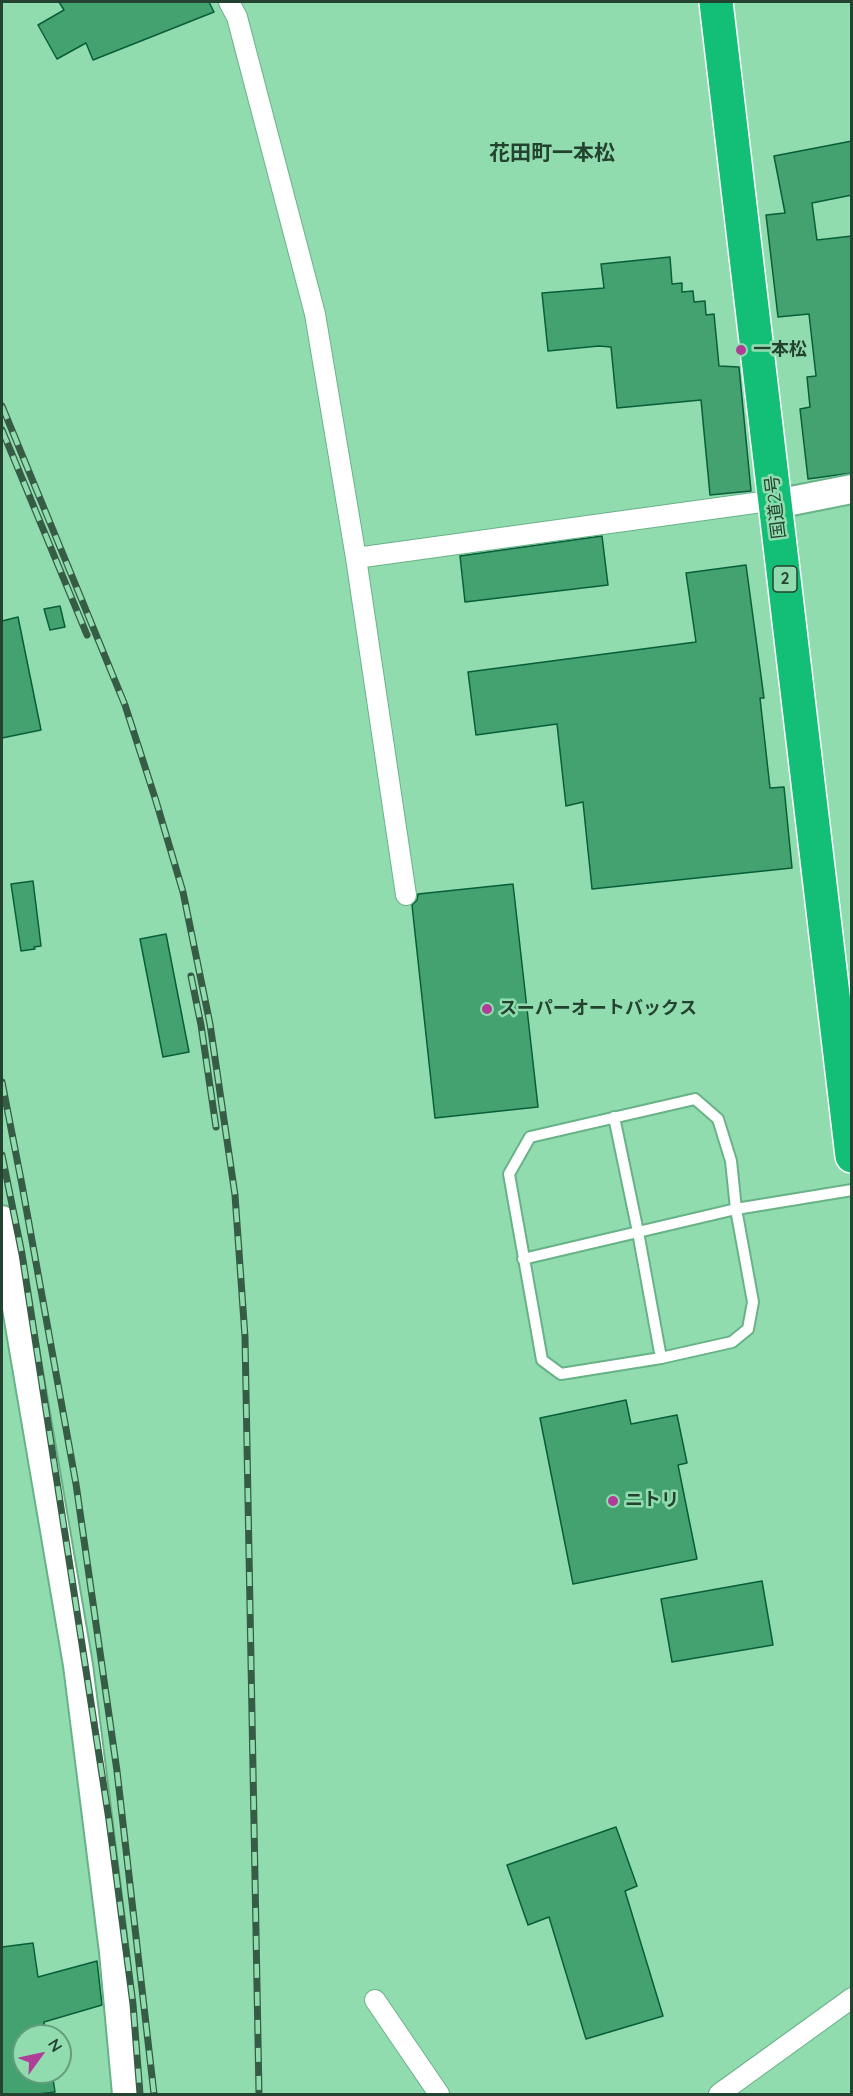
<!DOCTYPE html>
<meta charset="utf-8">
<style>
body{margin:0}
#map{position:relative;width:853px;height:2096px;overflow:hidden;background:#91dcaf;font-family:Quicksand,sans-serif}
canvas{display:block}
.frame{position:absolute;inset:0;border:3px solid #234230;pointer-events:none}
.north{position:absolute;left:12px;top:2024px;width:60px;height:60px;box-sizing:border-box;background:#91dcaf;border:2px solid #659e7c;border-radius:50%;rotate:57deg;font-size:16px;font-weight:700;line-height:24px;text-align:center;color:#234230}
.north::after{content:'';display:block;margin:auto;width:21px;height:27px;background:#b03d97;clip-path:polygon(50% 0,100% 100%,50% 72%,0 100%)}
</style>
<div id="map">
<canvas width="853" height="2096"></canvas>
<div class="frame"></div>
<div class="north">N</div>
</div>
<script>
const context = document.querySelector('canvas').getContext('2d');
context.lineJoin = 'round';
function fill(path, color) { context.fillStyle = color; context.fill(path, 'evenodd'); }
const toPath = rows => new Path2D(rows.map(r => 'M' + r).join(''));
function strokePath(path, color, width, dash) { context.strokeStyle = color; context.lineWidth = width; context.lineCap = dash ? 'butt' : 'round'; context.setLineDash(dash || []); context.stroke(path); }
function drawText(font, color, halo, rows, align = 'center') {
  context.font = font + ' Quicksand,"Noto Sans JP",sans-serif'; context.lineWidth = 5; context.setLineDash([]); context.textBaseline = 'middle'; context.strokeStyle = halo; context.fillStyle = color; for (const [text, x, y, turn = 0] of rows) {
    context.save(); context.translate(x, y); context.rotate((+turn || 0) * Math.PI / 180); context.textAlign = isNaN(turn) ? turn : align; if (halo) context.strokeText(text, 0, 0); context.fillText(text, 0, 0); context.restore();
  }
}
const building = toPath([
 [59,2,209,2,214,12,93,60,86,43,57,59,38,25,64,10,59,2],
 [852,141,852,195,812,203,817,240,852,236,852,473,808,479,800,409,810,407,807,377,816,376,809,314,778,317,766,215,785,213,774,156,852,141],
 [670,257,672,284,682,283,682,292,693,291,694,302,705,301,706,315,714,314,719,366,739,367,751,491,710,495,701,400,617,408,611,347,599,346,548,351,542,293,604,288,601,264,670,257],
 [602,536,608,585,465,602,460,556,602,536],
 [746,565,764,698,760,698,770,788,784,787,792,868,592,889,583,802,566,806,557,724,476,735,468,672,696,642,686,573,746,565],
 [60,606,65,627,50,630,44,609,60,606],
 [18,617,41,730,2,738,2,621,18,617],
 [33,881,41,946,34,947,35,949,21,951,11,884,33,881],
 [513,884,538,1107,435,1118,412,905,417,900,418,894,513,884],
 [166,934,189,1052,163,1057,140,939,166,934],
 [626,1400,631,1424,677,1415,687,1463,678,1465,697,1559,573,1584,540,1418,626,1400],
 [762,1581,773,1645,672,1662,661,1599,762,1581],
 [616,1827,637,1886,625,1891,663,2016,586,2039,549,1917,528,1925,507,1865,616,1827],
 [33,1943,38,1977,97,1961,102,2005,44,2022,46,2036,24,2036,24,2072,52,2072,55,2092,38,2094,2,2094,2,1947,33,1943]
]);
const lane = toPath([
 [695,1099,718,1119,731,1161,736,1209,753,1302,748,1329,732,1342,661,1358,561,1374,542,1360,509,1174,530,1137,695,1099],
 [614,1117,638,1232,661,1358],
 [523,1259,736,1209,852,1190]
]);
const street = toPath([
 [229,2,237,17,315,314,356,558],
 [406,895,356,558,776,500],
 [375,2000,439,2094],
 [719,2094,852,1998]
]);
const secondary = toPath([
 [776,504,852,489],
 [2,1220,78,1665,114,1952,127,2094]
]);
const highway = toPath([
 [716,2,852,1156]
]);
const rail = toPath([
 [2,406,125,705,156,801,183,892,210,1024,235,1195,245,1337,259,2094],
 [2,430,87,635],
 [191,976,201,1025,216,1127],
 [2,1082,22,1185,76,1484,117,1771,154,2094],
 [2,1155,22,1254,109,1820,133,2004,140,2094]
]);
const markers = [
 [741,350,6,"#b03d97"],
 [487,1009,6,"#b03d97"],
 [613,1501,6,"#b03d97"]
];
const shields = [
 [785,579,24]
];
const shieldNames = [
 ["2",785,579]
];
const poiNames = [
 ["一本松",753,350],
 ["スーパーオートバックス",499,1009],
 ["ニトリ",625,1501]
];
const streetNames = [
 ["国道2号",776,507,-97]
];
const quarterNames = [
 ["花田町一本松",552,154]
];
fill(building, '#44a270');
strokePath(building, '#085e39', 1.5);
strokePath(lane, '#68b287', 14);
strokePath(street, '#68b287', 22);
strokePath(secondary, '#68b287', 32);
strokePath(highway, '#fff', 36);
strokePath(lane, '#fff', 10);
strokePath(street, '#fff', 20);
strokePath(secondary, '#fff', 28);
strokePath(highway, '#13be76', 33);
strokePath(rail, '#365c45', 7);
strokePath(rail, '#91dcaf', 4.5, [14]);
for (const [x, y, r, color] of markers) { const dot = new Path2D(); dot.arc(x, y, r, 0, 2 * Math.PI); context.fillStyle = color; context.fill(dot); strokePath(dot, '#91dcaf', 2); }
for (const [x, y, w] of shields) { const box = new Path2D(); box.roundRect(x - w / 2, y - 13, w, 26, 4.5); context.fillStyle = '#91dcaf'; context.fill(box); strokePath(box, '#234230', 1.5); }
drawText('bold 16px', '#234230', null, shieldNames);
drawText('bold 18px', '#234230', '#91dcaf', poiNames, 'left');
drawText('18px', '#234230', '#91dcaf', streetNames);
drawText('bold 21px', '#234230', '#91dcaf', quarterNames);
</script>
